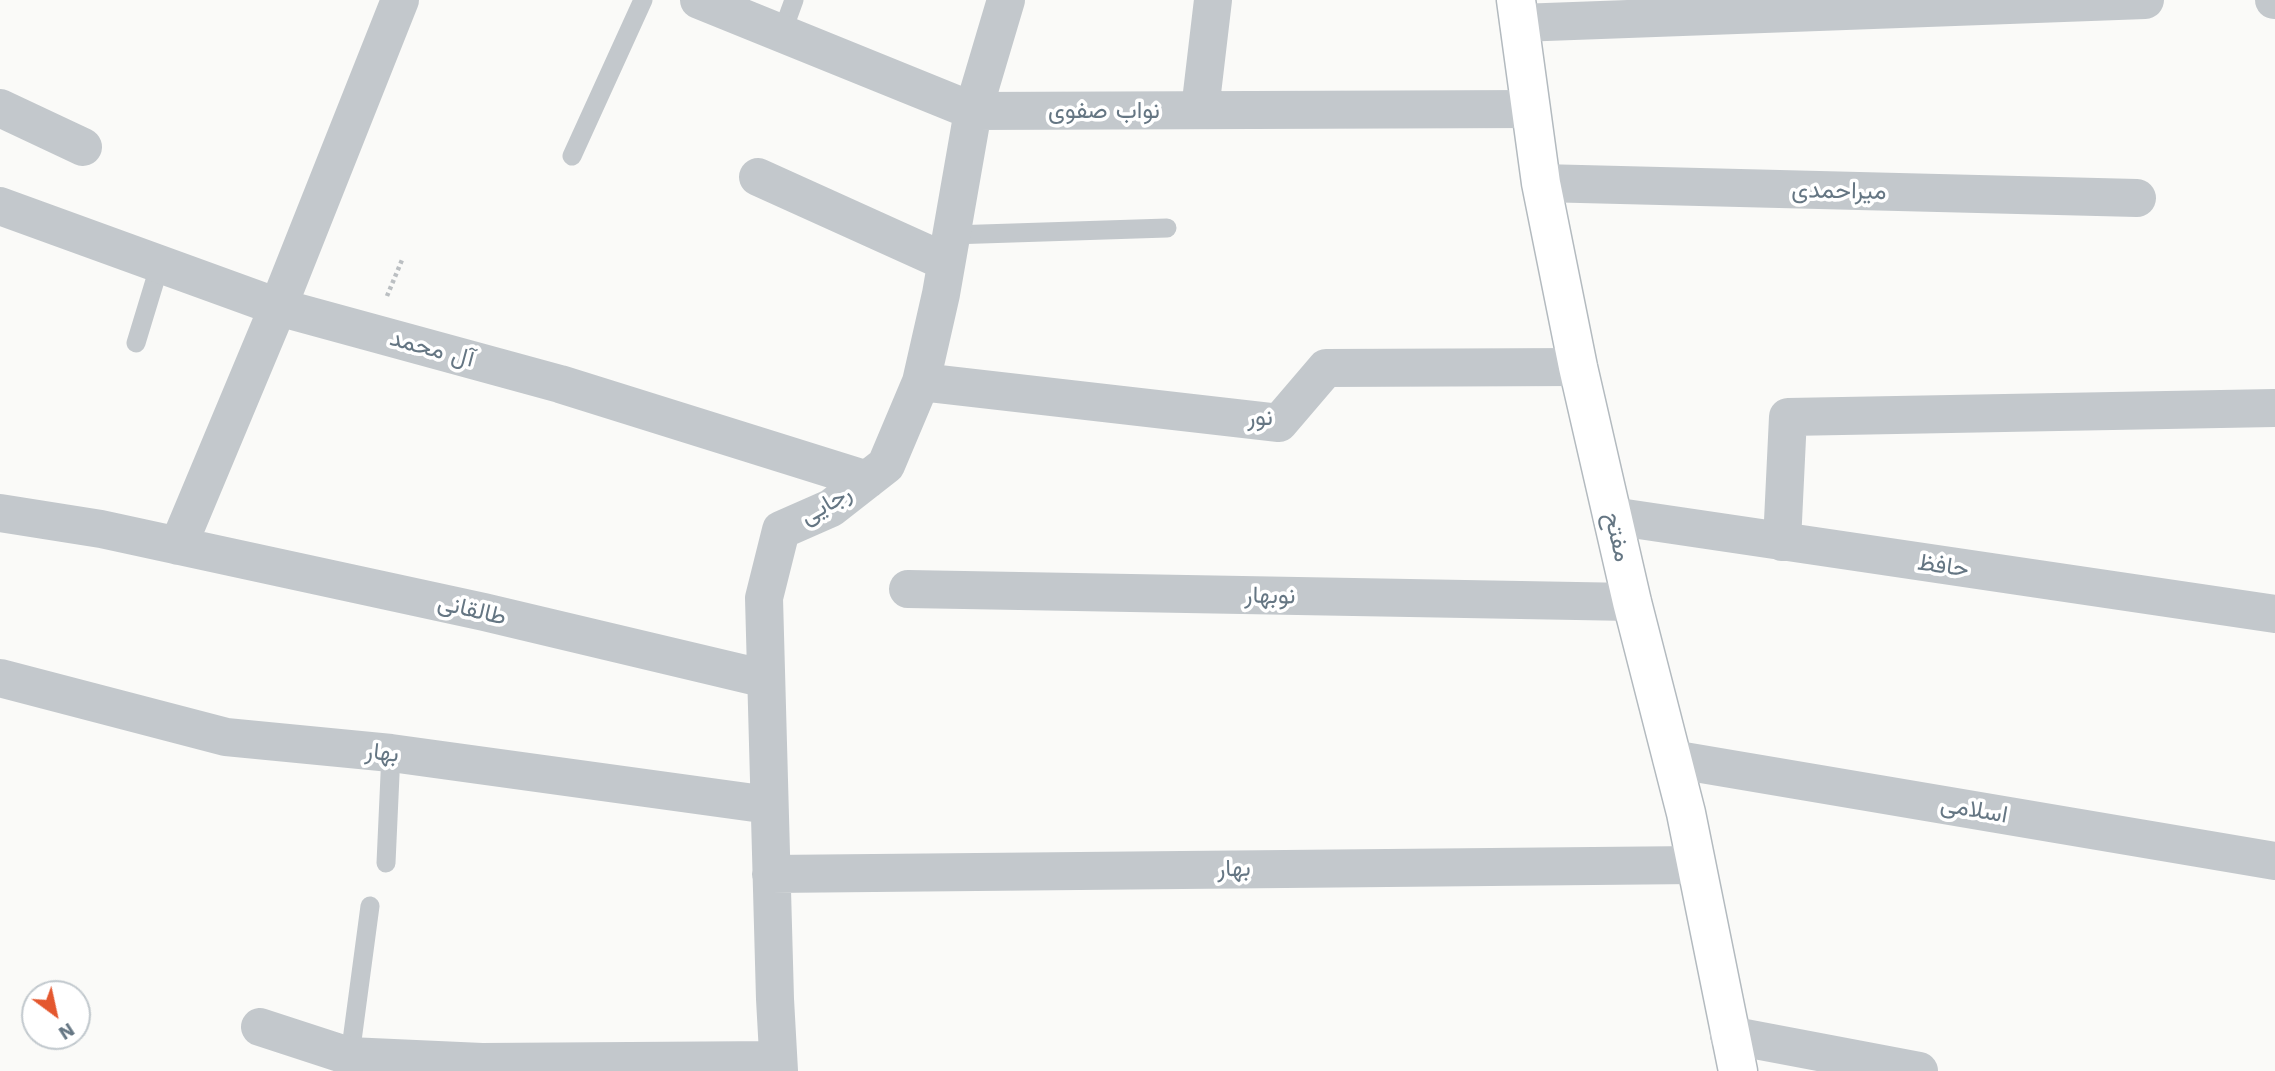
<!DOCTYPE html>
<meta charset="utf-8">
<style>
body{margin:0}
#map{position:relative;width:2275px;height:1071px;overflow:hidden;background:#fafaf8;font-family:"Work Sans",sans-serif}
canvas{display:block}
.north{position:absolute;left:21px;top:980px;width:70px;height:70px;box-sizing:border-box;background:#fff;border:2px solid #c1c8cd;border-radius:50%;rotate:147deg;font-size:19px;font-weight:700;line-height:28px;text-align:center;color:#657683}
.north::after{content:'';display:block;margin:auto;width:24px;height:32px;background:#e4572e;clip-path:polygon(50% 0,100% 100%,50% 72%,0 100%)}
</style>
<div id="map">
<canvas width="2275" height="1071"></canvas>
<div class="north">N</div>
</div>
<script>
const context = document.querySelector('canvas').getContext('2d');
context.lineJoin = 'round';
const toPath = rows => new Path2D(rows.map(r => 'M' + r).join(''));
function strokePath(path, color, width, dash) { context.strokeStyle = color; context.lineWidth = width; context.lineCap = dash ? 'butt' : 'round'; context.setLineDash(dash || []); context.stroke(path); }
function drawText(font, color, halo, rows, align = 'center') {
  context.font = font + ' "Work Sans",Vazirmatn,sans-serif'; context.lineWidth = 7; context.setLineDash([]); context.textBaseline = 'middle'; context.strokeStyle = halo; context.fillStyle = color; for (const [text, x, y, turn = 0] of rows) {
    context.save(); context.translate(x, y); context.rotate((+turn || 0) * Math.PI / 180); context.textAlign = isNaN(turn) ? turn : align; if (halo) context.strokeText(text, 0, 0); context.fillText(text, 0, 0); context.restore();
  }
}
const path = toPath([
 [387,296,402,260]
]);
const lane = toPath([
 [782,33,794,0],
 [572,156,643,0],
 [951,235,1167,228],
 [136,343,160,264],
 [386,863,391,753],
 [349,1063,370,906]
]);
const street = toPath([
 [699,0,973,111,1531,109],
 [2274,0,2275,0],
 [1519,23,2145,0],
 [0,108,83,147],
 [1200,110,1213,0],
 [758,177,946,262],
 [1541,183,2137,198],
 [0,206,278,307,560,384,867,480],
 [921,382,1279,423,1326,368,1578,367],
 [0,513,101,529,484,612,766,679],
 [1612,516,2275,614],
 [1782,542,1788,417,2275,408],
 [178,546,278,307,400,0],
 [908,589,1632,602],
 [0,678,226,737,391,753,769,805],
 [1672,759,2275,861],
 [771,874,1696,865],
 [260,1027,349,1056,482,1062,778,1060],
 [1729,1035,1919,1071],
 [779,1071,775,999,764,598,781,530,831,508,886,465,921,382,941,294,973,111,1006,0]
]);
const secondary = toPath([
 [1516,0,1541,183,1578,367,1632,602,1686,813,1738,1071]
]);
const streetNames = [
 ["نواب صفوی",1104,111],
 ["میراحمدی",1839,191,1],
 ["آل محمد",432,349,15],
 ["نور",1260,418],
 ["رجایی",826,505,-30],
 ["مفتح",1617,537,77],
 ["حافظ",1943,566,8],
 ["نوبهار",1270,596,1],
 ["طالقانی",472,610,13],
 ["بهار",382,753,6],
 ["اسلامی",1974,810,10],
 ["بهار",1234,869,-1]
];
strokePath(secondary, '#b3babf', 41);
strokePath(path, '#bbbfc2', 4.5, [3.5, 3.5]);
strokePath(lane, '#c3c8cc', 19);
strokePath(street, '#c3c8cc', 38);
strokePath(secondary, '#fff', 38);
drawText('24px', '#657683', '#fff', streetNames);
</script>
